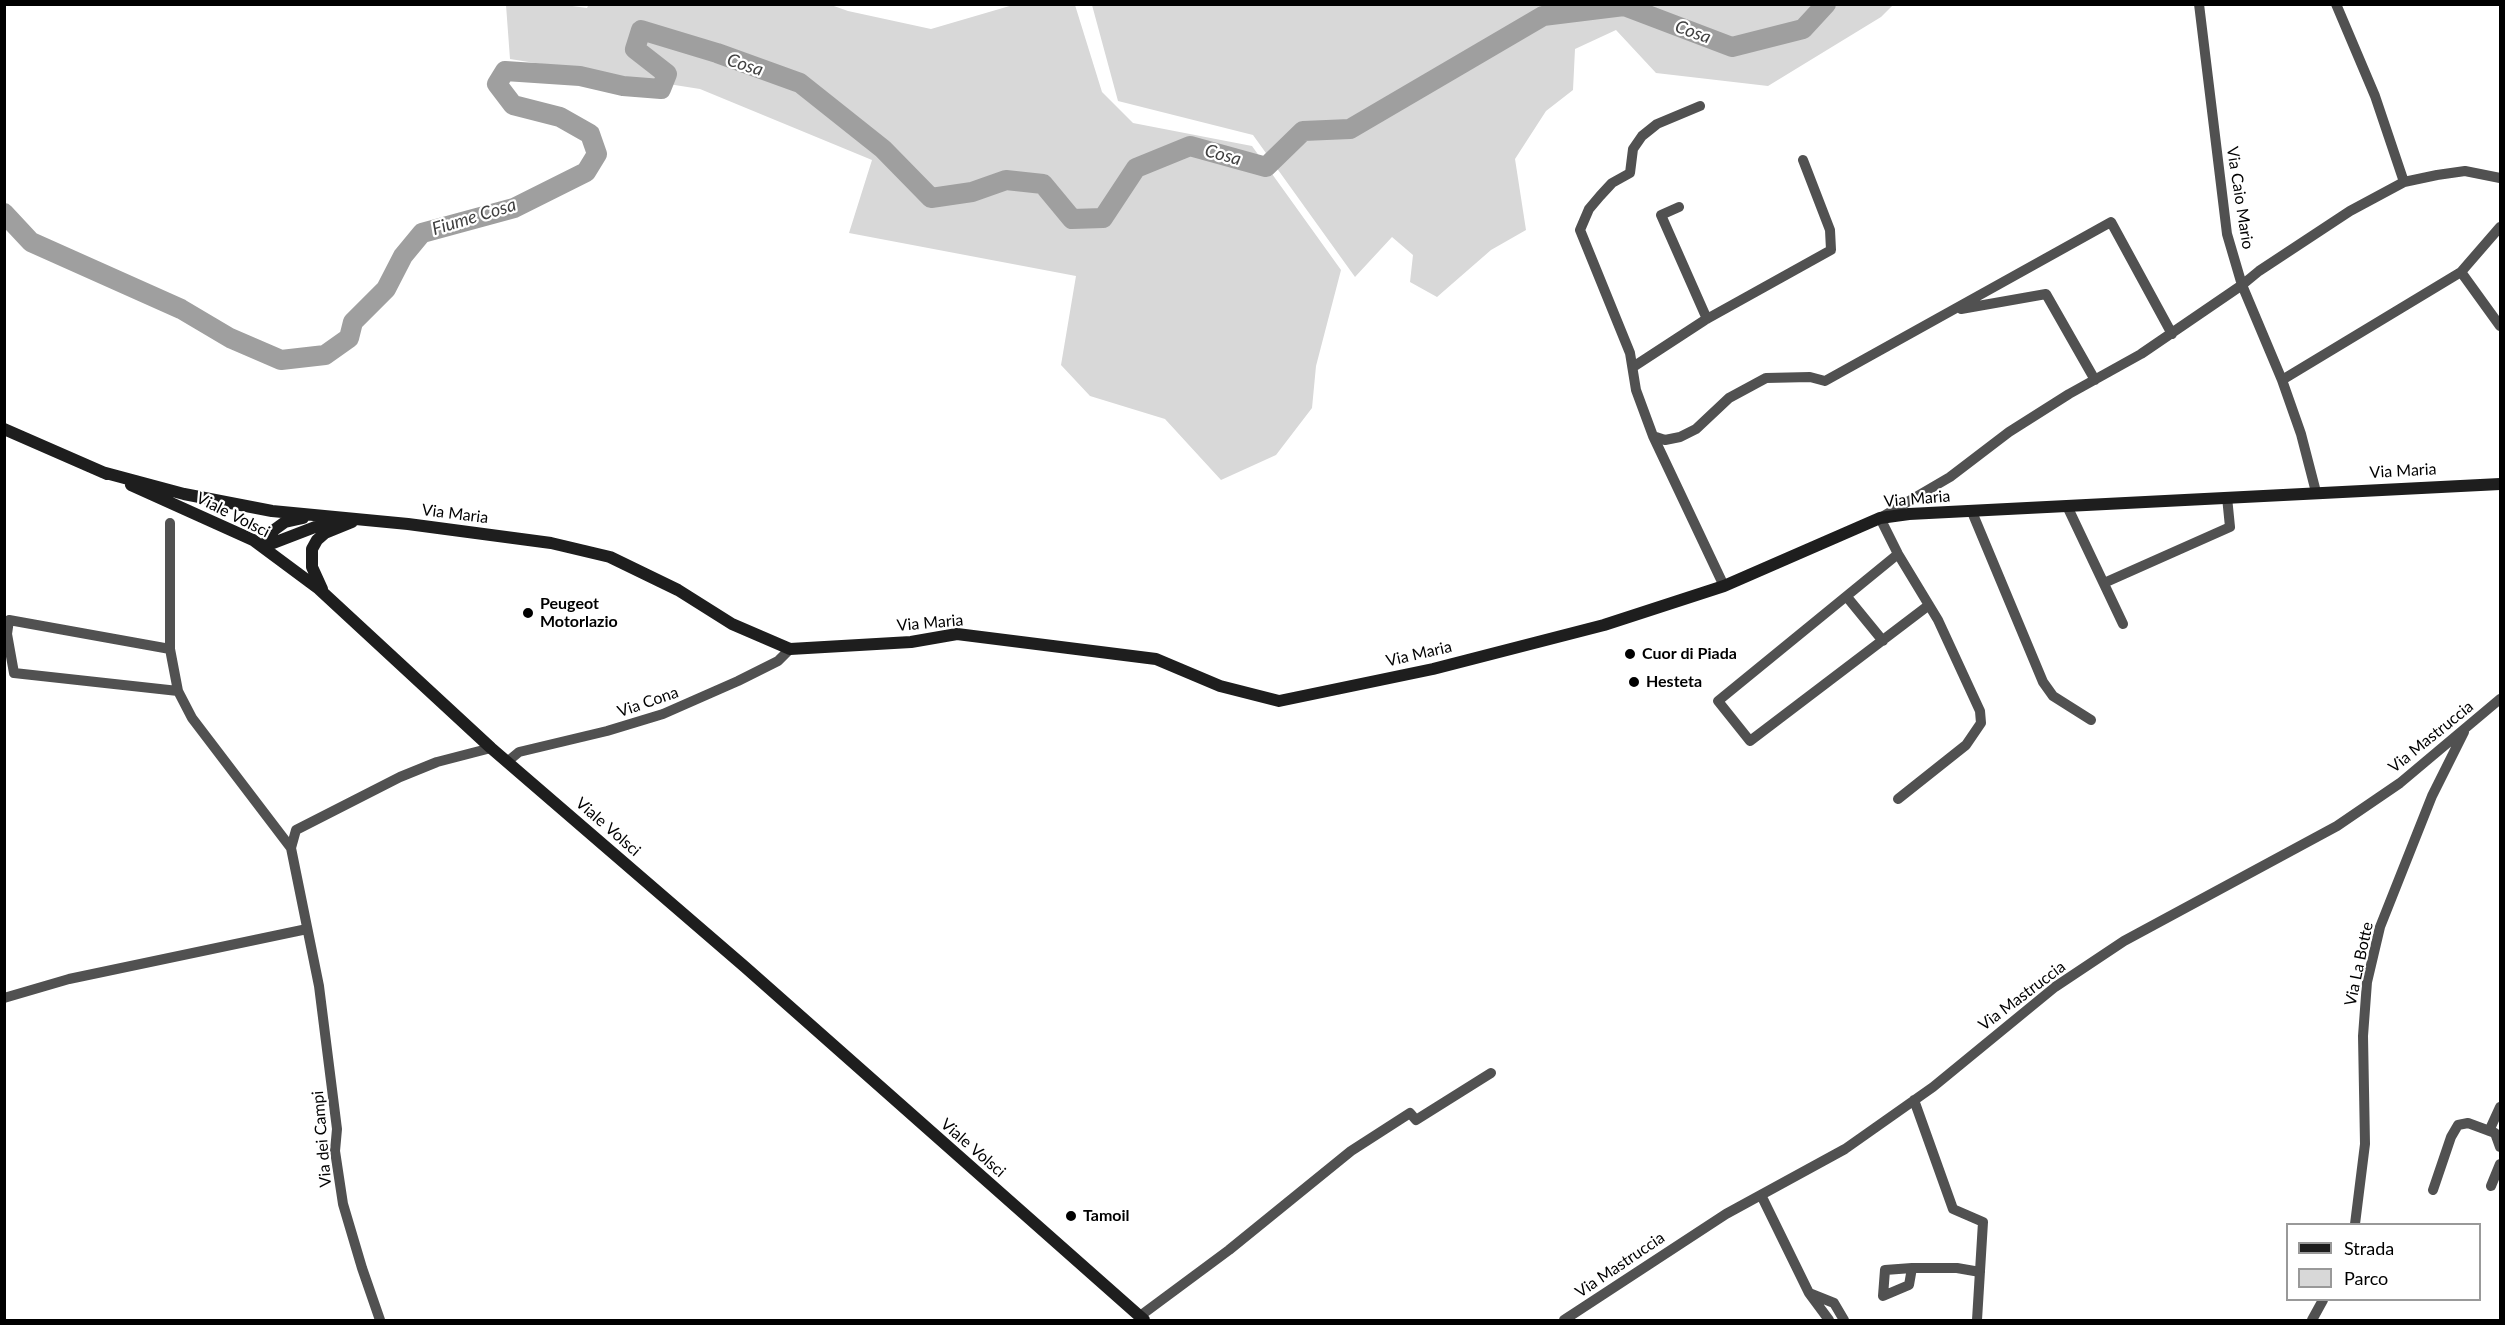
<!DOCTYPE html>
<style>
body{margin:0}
#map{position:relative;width:2505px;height:1325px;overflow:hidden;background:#fff;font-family:Lato,sans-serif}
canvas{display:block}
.frame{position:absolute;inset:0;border:6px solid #000;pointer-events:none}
.legend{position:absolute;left:2286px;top:1223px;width:195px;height:78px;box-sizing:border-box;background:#fff;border:2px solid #999;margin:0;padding:8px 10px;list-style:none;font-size:18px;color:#000}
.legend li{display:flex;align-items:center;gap:12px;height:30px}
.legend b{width:30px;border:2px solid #999}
</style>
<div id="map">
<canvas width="2505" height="1325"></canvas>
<div class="frame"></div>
<ul class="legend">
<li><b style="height:8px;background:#1e1e1e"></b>Strada</li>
<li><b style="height:16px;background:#d8d8d8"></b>Parco</li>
</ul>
</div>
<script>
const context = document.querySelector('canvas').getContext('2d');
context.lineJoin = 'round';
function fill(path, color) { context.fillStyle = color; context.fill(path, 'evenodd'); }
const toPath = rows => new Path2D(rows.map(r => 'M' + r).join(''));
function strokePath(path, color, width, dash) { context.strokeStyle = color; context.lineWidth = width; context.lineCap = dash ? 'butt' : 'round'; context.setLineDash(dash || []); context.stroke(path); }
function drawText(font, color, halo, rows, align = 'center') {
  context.font = font + ' Lato,sans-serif'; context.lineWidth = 4.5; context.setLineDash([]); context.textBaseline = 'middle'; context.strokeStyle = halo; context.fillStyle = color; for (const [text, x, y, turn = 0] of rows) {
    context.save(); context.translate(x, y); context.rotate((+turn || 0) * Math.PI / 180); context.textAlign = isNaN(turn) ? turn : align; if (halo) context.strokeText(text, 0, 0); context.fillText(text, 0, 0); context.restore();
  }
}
const green = toPath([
 [589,4,831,5,848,11,931,29,1013,5,1075,5,1102,92,1133,123,1252,146,1341,270,1316,366,1312,408,1276,455,1221,480,1165,419,1090,396,1061,365,1076,276,849,233,872,160,700,89,510,59,506,5,565,5,587,8],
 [1092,5,1092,4,1893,5,1881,17,1768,86,1656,73,1616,30,1575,49,1573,90,1546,111,1515,159,1526,230,1491,250,1437,297,1410,282,1413,255,1392,237,1355,277,1253,135,1118,101]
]);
const river = toPath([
 [4,213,31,242,181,309,230,338,281,360,325,355,349,338,353,322,386,289,403,256,422,233,514,208,586,172,597,154,590,134,560,117,513,105,497,84,505,71,580,76,623,86,661,89,667,74,635,49,641,30,717,53,800,83,883,149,931,198,972,192,1006,180,1043,184,1072,219,1103,218,1136,168,1190,146,1266,167,1303,131,1350,129,1543,16,1624,6,1732,47,1803,29,1826,4]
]);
const street = toPath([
 [2199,4,2227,234,2242,285,2282,380,2301,434,2316,492],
 [2336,4,2375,96,2404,182],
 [1700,106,1657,124,1642,136,1633,149,1630,173,1612,183,1600,196,1589,209,1580,230,1630,353,1636,390,1653,436,1665,440,1680,437,1696,429,1729,398,1766,378,1810,377,1825,381,2111,222,2172,334],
 [1679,207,1661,215,1707,319],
 [2461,272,2500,326],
 [1961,309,2046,294,2095,380],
 [1633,367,1705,320,1831,250,1830,230,1803,160],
 [2282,380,2461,272,2500,227],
 [1653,436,1724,586],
 [2067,506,2123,624],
 [1972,512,2043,682,2053,696,2091,720],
 [170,523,170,649,178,691,192,718,291,848],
 [1898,554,1718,701,1750,741,1929,605],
 [2104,583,2230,527,2227,497],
 [1847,597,1883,641],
 [170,649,9,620,7,634,14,673,178,691],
 [507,762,519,752,607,731,663,714,738,681,778,661,790,649],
 [1898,799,1966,745,1981,723,1980,711,1938,620,1898,554,1880,518,1950,477,2009,432,2069,394,2141,354,2242,285,2259,271,2350,211,2404,182,2437,175,2465,171,2500,178],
 [4,998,69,979,307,929],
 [1914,1100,1953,1209,1983,1222,1977,1320],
 [2489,1131,2500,1107],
 [2491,1186,2500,1164],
 [2433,1190,2451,1137,2458,1125,2468,1123,2495,1133,2500,1147],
 [1761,1195,1809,1293,1834,1303,1844,1320],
 [2355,1224,2365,1144,2363,1036,2367,982,2380,927,2432,796,2464,732],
 [1912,1268,1885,1270,1883,1296,1909,1285,1912,1268,1957,1268,1980,1272],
 [1809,1293,1829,1320],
 [1140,1316,1229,1250,1351,1151,1410,1113,1416,1120,1491,1073],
 [380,1320,362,1268,343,1204,335,1151,337,1129,319,986,291,848,296,830,400,777,437,762,491,748],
 [1564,1320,1726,1214,1845,1149,1933,1087,2055,987,2124,941,2337,826,2400,783,2500,699],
 [2312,1320,2323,1300]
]);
const secondary = toPath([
 [4,429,107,474],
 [102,472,184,494,272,511,408,524,551,543,610,557,678,590,732,624,790,649,911,642,957,634,1156,659,1220,686,1279,701,1433,669,1604,625,1724,586,1880,518,1909,514,2500,484],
 [131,485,253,540,319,589,491,748,745,967,1144,1320],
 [263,547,315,527,337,523],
 [263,547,274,530,285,522,303,518],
 [322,589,312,567,312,549,317,540,325,533,352,522]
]);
const markers = [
 [528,613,6,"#000"],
 [1630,654,6,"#000"],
 [1634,682,6,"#000"],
 [1071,1216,6,"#000"]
];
const streetNames = [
 ["Via Caio Mario",2240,198,81],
 ["Via Maria",2403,471,-3],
 ["Via Maria",1917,499,-5],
 ["Via Maria",455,514,7],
 ["Viale Volsci",233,515,27],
 ["Via Maria",930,623,-5],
 ["Via Maria",1419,654,-13],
 ["Via Cona",648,702,-19],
 ["Via Mastruccia",2431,737,-39],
 ["Viale Volsci",608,827,41],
 ["Via La Botte",2359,964,-78],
 ["Via Mastruccia",2022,996,-37],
 ["Via dei Campi",322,1139,-95],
 ["Viale Volsci",973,1148,41],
 ["Via Mastruccia",1620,1265,-34]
];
const poiNames = [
 ["Peugeot",540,604],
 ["Motorlazio",540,622],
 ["Cuor di Piada",1642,654],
 ["Hesteta",1646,682],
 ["Tamoil",1083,1216]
];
const waterNames = [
 ["Cosa",1693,32,20],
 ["Cosa",745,65,18],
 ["Cosa",1223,155,15],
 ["Fiume Cosa",474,217,-17]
];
fill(green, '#d8d8d8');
strokePath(river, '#9f9f9f', 20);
strokePath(street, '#515151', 10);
strokePath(secondary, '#1e1e1e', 12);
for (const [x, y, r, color] of markers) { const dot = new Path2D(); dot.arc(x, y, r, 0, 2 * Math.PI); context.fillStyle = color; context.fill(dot); strokePath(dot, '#fff', 2); }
drawText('16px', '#000', '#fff', streetNames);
drawText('bold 16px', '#000', '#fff', poiNames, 'left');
drawText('italic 18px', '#404040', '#fff', waterNames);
</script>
